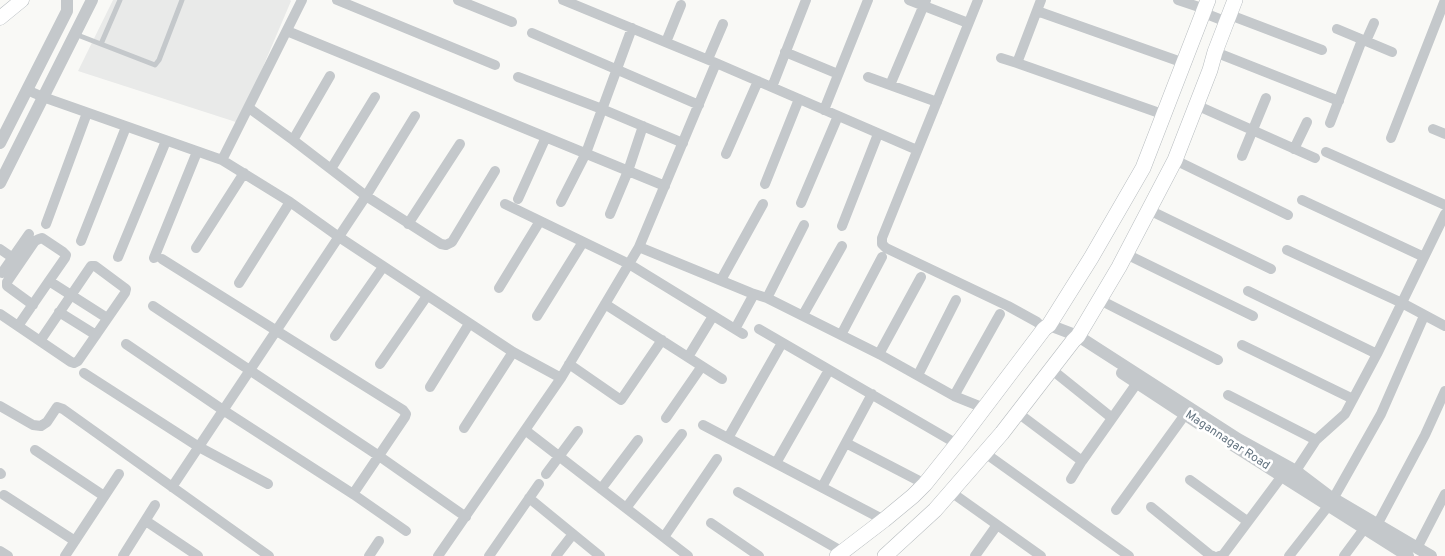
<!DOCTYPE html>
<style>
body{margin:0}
canvas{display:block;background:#f9f9f6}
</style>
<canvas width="1445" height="556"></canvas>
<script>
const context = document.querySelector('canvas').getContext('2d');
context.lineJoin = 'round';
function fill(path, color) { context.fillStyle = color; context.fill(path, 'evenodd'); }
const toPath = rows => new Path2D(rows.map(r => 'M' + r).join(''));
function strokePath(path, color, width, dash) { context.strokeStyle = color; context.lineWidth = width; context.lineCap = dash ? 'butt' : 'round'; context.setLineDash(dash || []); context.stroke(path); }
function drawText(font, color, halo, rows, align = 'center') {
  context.font = font + ' Overpass,sans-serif'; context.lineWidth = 5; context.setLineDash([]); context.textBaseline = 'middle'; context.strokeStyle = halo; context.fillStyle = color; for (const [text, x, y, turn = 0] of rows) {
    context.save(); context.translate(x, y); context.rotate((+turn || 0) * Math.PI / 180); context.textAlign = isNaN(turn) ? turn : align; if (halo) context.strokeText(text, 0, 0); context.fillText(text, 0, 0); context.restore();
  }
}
const built = toPath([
 [113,0,290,0,291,1,239,123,78,71]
]);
const service = toPath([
 [75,34,155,65,159,60,182,0],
 [101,44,120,0]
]);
const minor = toPath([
 [337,0,495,65],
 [458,0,512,22],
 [563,0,716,63,917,150],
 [909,0,968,23],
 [978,0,882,238,882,244,886,248,1008,306,1037,322,1044,329],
 [1041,0,1017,63,1165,115],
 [1178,0,1205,9],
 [1037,11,1184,63],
 [1204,13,1227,22],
 [1230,15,1322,50],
 [1337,29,1392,52],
 [287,31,665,186],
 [532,33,699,105],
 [1366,41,1374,23],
 [666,42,681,5],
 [785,52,838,74],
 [1215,52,1339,101],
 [1001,58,1017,63],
 [708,59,723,24],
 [518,77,602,109,683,143],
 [868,77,937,102],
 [890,85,926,0],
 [772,87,806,0],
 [27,90,43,97,222,160,290,202,339,237,513,352,561,378,438,556],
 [1196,105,1315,158],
 [249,108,293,140,366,196,441,244,446,245,452,242,495,171],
 [824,110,868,0],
 [1330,123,1362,40],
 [1433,129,1445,134],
 [1391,138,1445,0],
 [293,140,330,76],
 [1294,149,1307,122],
 [1326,152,1445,205],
 [726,154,758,81],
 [1242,156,1266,98],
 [222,160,302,0],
 [1175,160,1288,215],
 [331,169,375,97],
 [765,184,799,99],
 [518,199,546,137],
 [1302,200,1424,257],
 [561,202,586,153,632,28],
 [801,203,838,116],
 [505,204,629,264,743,334],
 [1149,210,1271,269],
 [610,214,628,171,643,126],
 [46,224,87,113],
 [408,224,460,144],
 [842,226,878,134],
 [81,241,126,127],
 [639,247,751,293,767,298,879,354,954,396,984,408],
 [196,248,244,173],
 [0,249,13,258],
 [1287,250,1402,303,1445,326],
 [1126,254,1253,316],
 [118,257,166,141],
 [154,258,197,152],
 [162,259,403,410,406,414,405,417,353,494],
 [2,273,29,234],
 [721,280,763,204],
 [49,281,107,318],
 [239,283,290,202],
 [499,288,540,221],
 [1248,291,1377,354],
 [767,298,804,225],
 [1100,300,1218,360],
 [605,304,722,379],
 [153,306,379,456,466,517],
 [59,312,96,335],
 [0,314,71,362,74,363,78,361,125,293,126,289,95,266,91,266,40,341],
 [803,315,842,246],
 [537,316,583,242],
 [18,326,49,281,65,258,66,255,63,252,42,238,39,239,35,241,7,282,7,286,33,305],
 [735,329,754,294],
 [759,329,957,444],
 [841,335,882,257],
 [335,336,383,267],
 [126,344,223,410,353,494,406,531],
 [1242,345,1353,399],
 [879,354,921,277],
 [688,357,713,316],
 [380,364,427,296],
 [569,364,621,400,662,340],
 [1051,369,1112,418],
 [84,373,199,447,268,484],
 [918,375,956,300],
 [561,378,639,247,716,63],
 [430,387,469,324],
 [1228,395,1316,440],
 [954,396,1000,314],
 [0,406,33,425,41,426,47,422,57,407,63,409,269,556],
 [1018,413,1082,461],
 [666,418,702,366],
 [703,425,884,520],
 [464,428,513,352],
 [525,430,688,556],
 [728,438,782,343],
 [846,443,925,484],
 [35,450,104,496],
 [985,453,1129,556],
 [776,463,829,370],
 [0,473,1,474],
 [546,474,578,431],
 [1293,475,1316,440,1345,414,1377,354,1445,214],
 [1071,479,1082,461,1137,383],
 [1190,480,1247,521],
 [172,487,366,196,415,116],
 [822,487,872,394],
 [601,489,638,440],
 [738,492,843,552],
 [951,492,1041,556],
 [4,495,75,541],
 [529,498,600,556],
 [1333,499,1381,414,1424,316],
 [1151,507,1210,555,1213,556],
 [626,508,682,434],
 [1116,510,1189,409],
 [146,521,198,556],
 [711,523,759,556],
 [1377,525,1425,435,1445,391],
 [664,537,717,459],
 [1417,548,1445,494],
 [0,551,8,556],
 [65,556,119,474],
 [123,556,155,505],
 [369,556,379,541],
 [489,556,539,484],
 [556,556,573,534],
 [975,556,997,525],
 [1219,556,1223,555,1282,476],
 [1289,556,1329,505],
 [1344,556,1364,529]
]);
const tertiary = toPath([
 [0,143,67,11,67,0],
 [0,183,92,0],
 [1049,325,1078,336,1238,439,1296,471,1329,496,1431,556],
 [1122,373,1201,425],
 [1231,444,1408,556]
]);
const secondary = toPath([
 [0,18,22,0]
]);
const primary = toPath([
 [837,556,884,520,913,496,925,484,957,444,1044,329,1049,325,1091,258,1143,168,1208,0],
 [885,556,935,510,1002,433,1073,341,1078,336,1119,267,1175,160,1210,70,1215,52,1235,0]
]);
const streetNames = [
 ["Magannagar Road",1227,441,33]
];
fill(built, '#e9eae9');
strokePath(secondary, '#b6bcc0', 15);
strokePath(primary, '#b7bcbf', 16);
strokePath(service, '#c4c8cb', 5);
strokePath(minor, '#c4c8cb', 10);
strokePath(tertiary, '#c4c8cb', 12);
strokePath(secondary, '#fff', 14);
strokePath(primary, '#fff', 15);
drawText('12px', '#647481', '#fff', streetNames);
</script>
